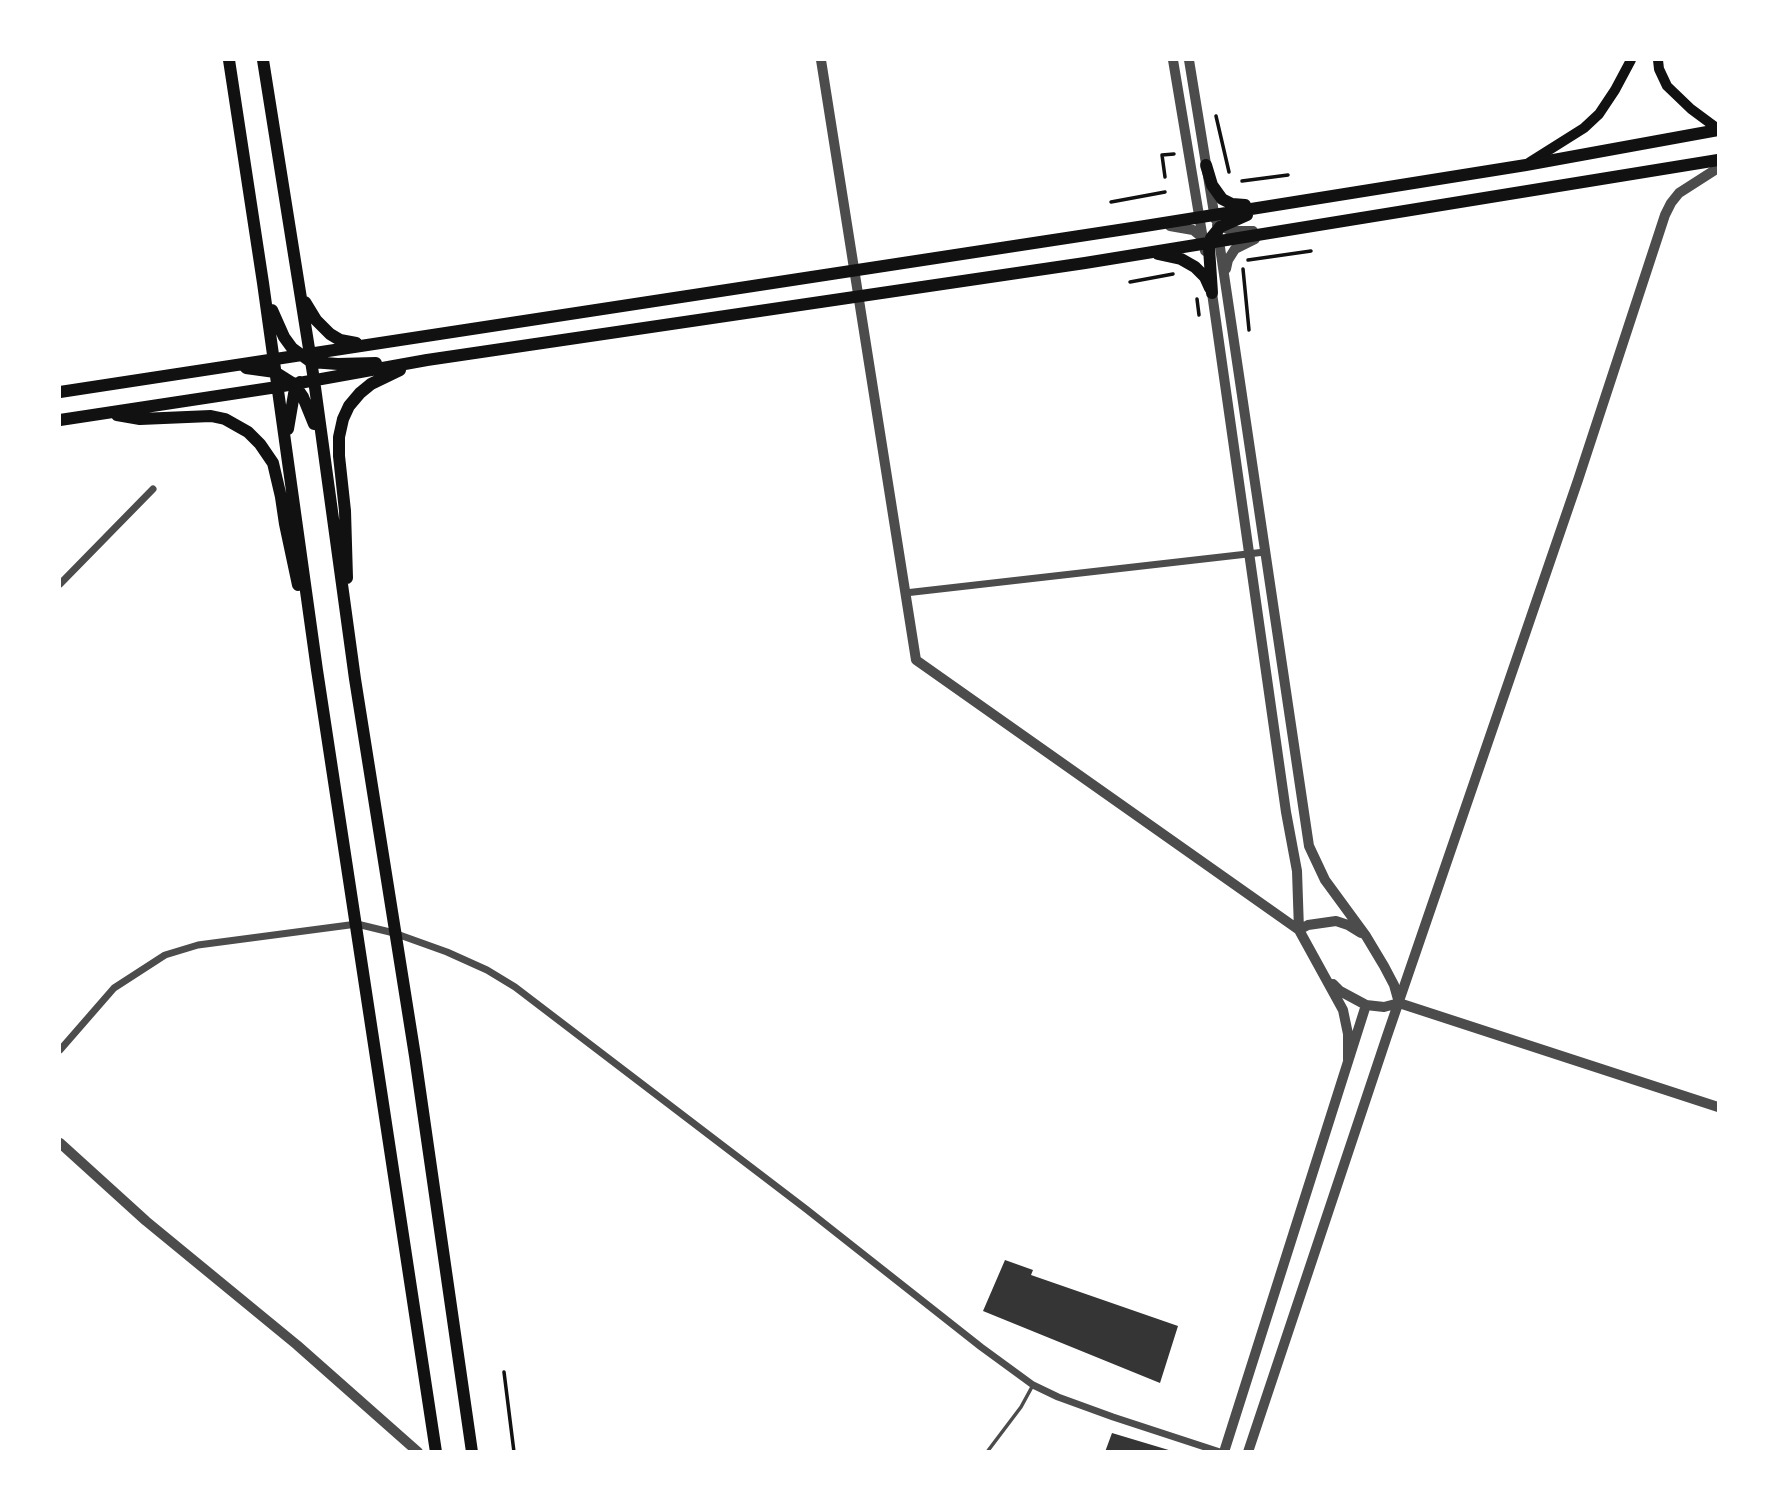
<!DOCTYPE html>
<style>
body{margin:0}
#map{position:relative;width:1778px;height:1511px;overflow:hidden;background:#fff;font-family:Commissioner,sans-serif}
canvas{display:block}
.frame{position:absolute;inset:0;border:61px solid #fff;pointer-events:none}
</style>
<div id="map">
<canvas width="1778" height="1511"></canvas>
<div class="frame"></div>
</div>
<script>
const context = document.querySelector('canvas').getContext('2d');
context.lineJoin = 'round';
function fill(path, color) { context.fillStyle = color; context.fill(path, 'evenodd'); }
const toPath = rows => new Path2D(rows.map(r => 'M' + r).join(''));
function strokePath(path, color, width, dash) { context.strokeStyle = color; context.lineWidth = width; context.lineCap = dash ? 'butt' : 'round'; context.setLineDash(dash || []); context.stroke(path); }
const building = toPath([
 [1005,1260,1033,1270,1031,1275,1178,1326,1160,1383,983,1311],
 [1112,1433,1172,1451,1172,1452,1105,1452]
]);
const path = toPath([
 [1216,116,1229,172],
 [1165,177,1162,155,1174,154],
 [1242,181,1288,175],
 [1111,202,1165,192],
 [1248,260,1311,251],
 [1243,269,1249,330],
 [1130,282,1173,274],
 [1197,299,1199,315],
 [504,1372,514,1452]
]);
const service = toPath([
 [987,1452,1021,1407,1033,1385]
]);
const minor = toPath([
 [60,584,153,489],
 [905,593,1265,552],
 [60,1050,114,988,165,955,198,945,357,924,394,933,447,952,487,970,515,987,806,1209,981,1347,1033,1385,1058,1397,1113,1417,1220,1452]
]);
const tertiary = toPath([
 [821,60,916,660,1299,930,1343,1010,1348,1034,1348,1060],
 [1173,60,1205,251],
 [1189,60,1215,219],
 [1217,225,1233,231,1253,231],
 [1170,226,1193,230,1204,239],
 [1218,234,1309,846,1325,880,1366,936,1384,966,1394,985,1399,1003],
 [1226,269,1228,260,1235,249,1255,239],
 [1211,286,1286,812,1297,871,1299,930],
 [1299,930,1308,925,1336,921,1348,925,1361,933],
 [1333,984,1340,991,1366,1005,1384,1007,1399,1003],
 [1399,1003,1718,1107],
 [60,1143,146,1221,297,1345,418,1452],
 [1224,1452,1366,1005],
 [1248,1452,1387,1036,1578,480,1665,215,1671,203,1679,193,1718,168]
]);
const secondary = toPath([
 [1658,60,1659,69,1667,86,1691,109,1718,129],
 [1530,162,1584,128,1599,114,1615,90,1631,60]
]);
const primary = toPath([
 [229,60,263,283,317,670,436,1452],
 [263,60,314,380,355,679,415,1056,472,1452],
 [1206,165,1212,185,1222,199,1232,204,1245,205],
 [1158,254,1181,259,1195,267,1205,277,1210,288],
 [1212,293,1209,248,1211,238,1220,227,1247,215],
 [305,302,316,320,330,334,340,340,356,343],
 [272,310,284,337,292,348,311,362,338,364,376,363],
 [246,368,275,372,294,384,303,397,314,424],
 [60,392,1145,226,1526,165,1718,130],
 [117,415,140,419,211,416,225,419,248,432,260,444,273,463,281,497,285,524,298,585],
 [60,420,277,387,427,360,1085,263,1718,160],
 [288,429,294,394,300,382],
 [347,578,345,511,339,456,339,437,343,419,349,406,360,393,371,384,400,370]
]);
fill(building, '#353535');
strokePath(path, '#111', 3.5);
strokePath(service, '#4c4c4c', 3.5);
strokePath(minor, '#4c4c4c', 7);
strokePath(tertiary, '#4c4c4c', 10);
strokePath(secondary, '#111', 10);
strokePath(primary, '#111', 12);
</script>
